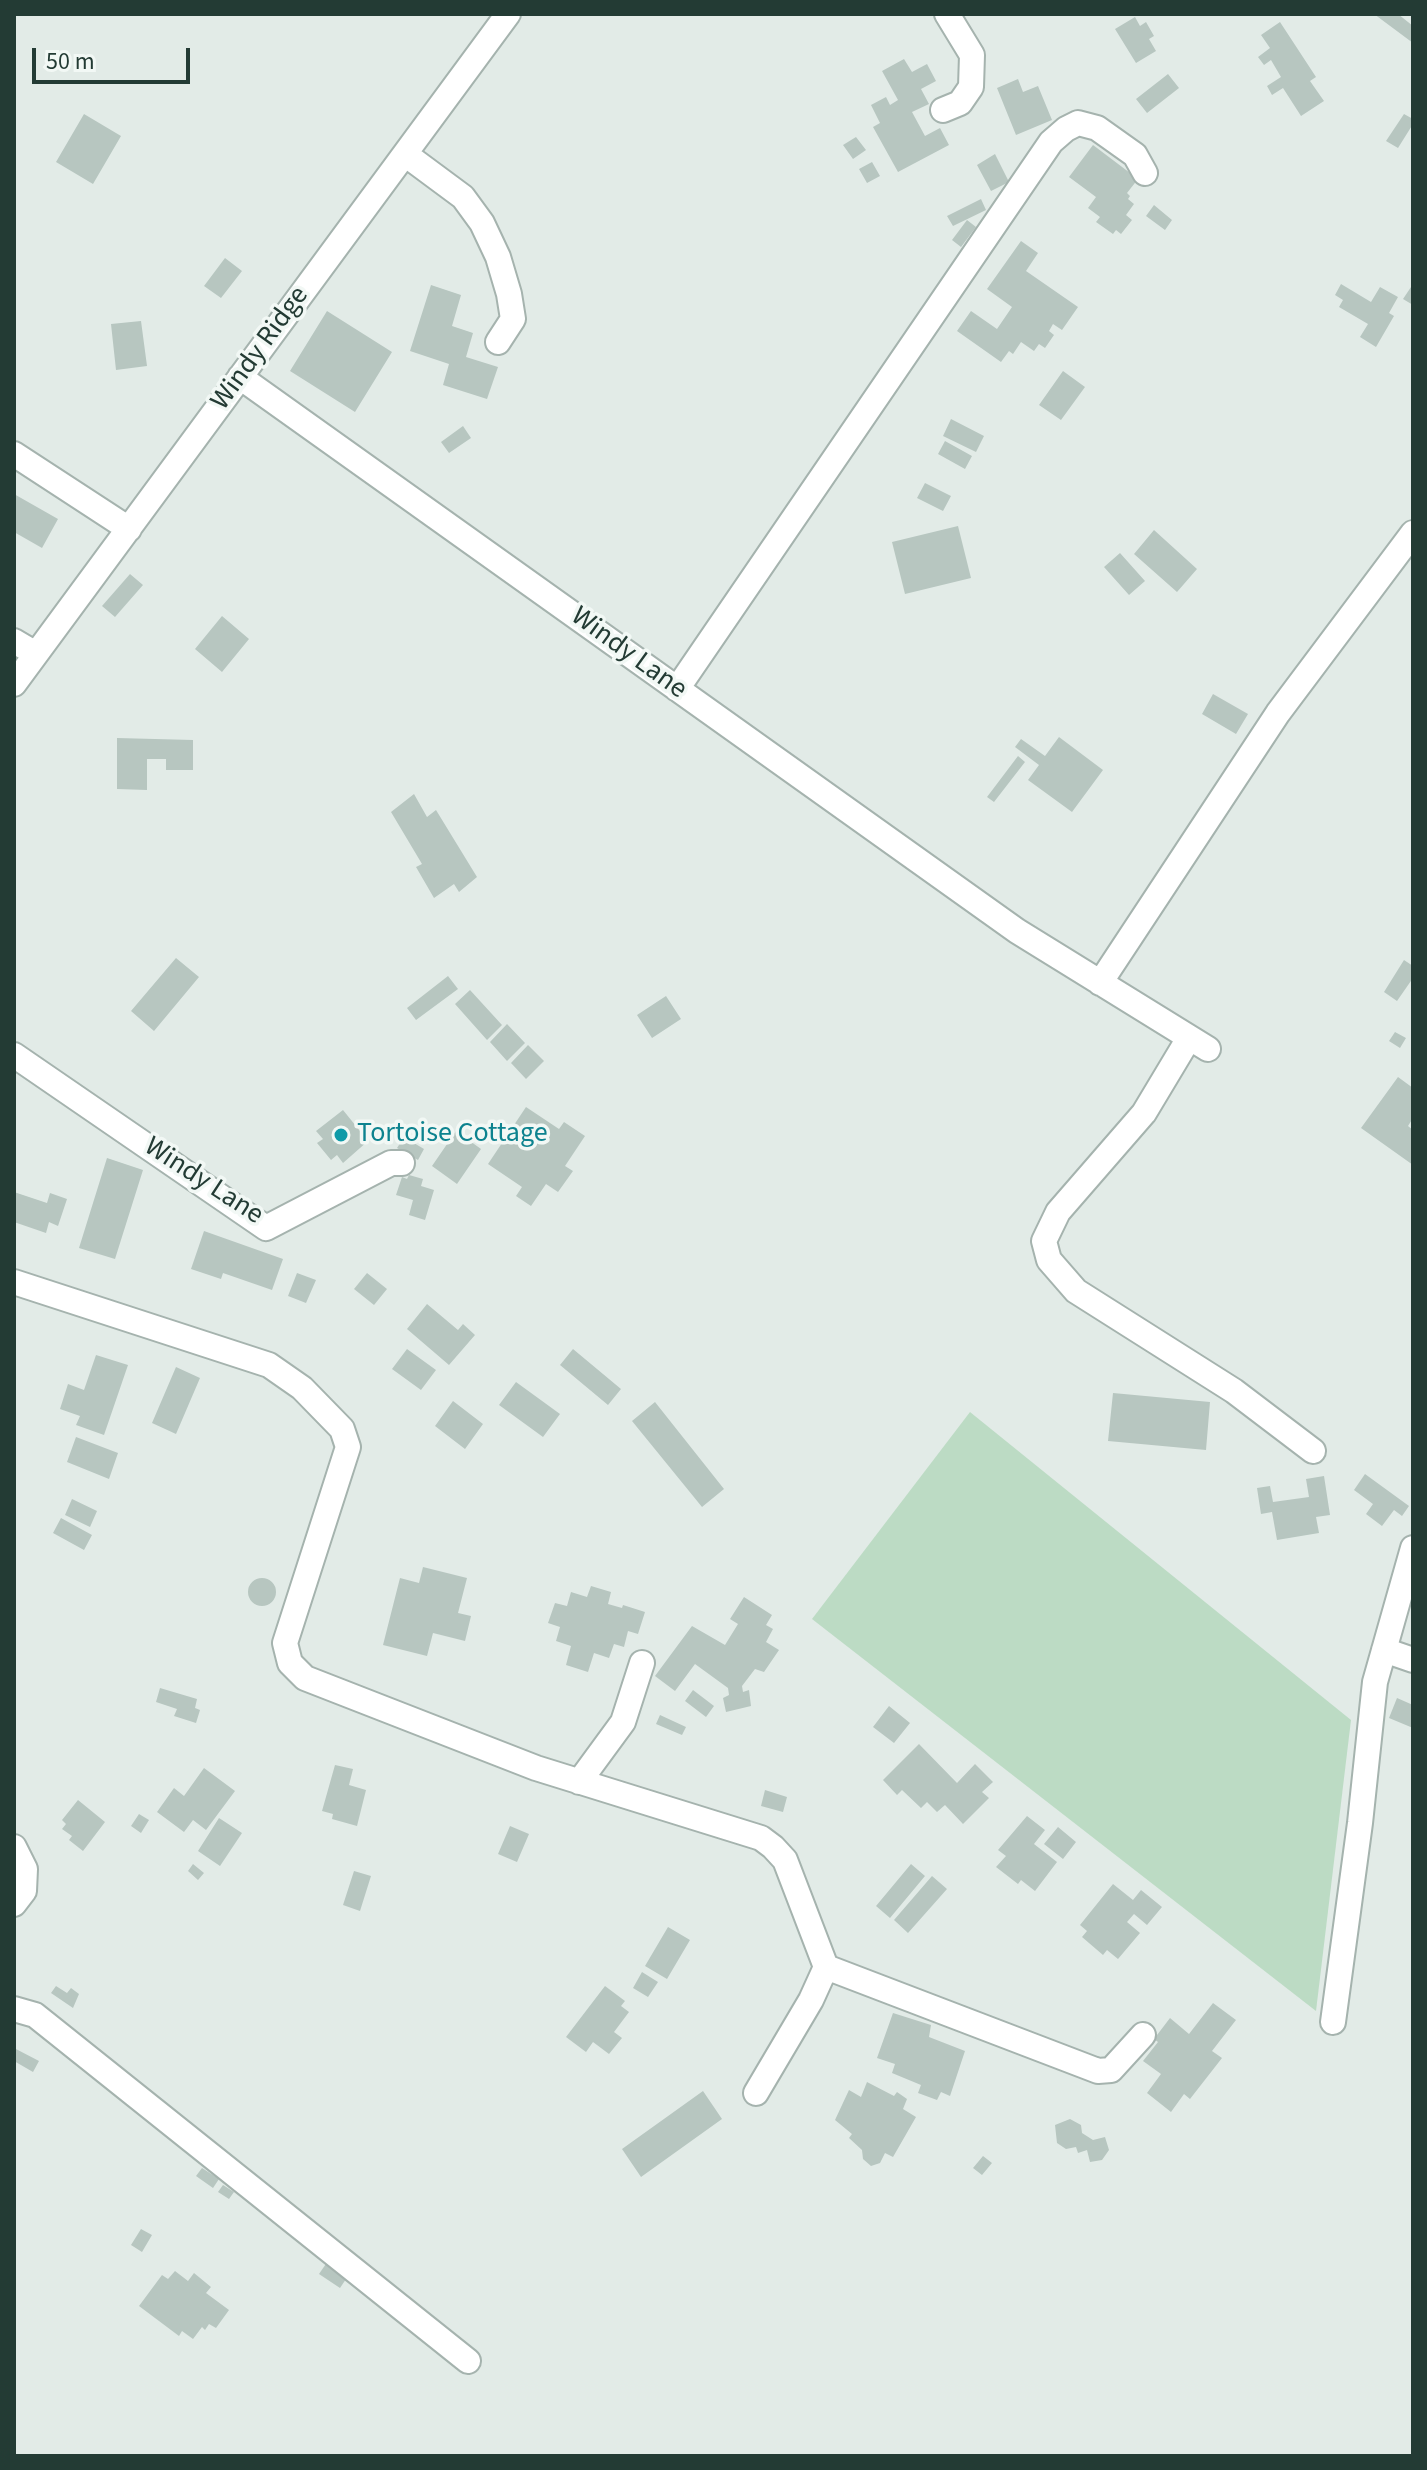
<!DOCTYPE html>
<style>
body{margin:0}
#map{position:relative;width:1427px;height:2470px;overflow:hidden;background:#e2ebe7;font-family:"Source Sans 3",sans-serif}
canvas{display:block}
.frame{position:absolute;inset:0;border:16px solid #233b34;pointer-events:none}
.scale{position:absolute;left:32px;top:48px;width:158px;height:36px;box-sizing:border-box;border:4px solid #233b34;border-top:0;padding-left:10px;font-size:24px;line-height:28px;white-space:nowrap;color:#233b34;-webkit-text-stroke:6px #f2f8f5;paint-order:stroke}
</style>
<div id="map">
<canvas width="1427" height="2470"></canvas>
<div class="frame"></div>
<div class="scale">50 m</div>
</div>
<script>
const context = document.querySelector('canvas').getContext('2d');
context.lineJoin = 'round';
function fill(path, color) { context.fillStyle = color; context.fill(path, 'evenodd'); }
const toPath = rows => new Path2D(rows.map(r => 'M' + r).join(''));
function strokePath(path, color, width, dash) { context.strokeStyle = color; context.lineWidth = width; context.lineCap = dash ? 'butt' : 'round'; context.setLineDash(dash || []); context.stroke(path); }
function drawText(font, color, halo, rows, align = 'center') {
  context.font = font + ' "Source Sans 3",sans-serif'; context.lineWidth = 7; context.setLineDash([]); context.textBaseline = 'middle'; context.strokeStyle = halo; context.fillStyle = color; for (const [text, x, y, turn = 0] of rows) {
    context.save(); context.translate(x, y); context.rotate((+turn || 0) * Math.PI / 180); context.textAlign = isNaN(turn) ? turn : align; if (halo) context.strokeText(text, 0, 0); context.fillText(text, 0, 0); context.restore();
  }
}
const green = toPath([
 [970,1412,1351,1720,1316,2011,812,1619]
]);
const building = toPath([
 [1374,14,1398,14,1413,26,1413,43],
 [1135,17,1140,26,1146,22,1154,36,1149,39,1156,51,1136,63,1115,29],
 [1280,22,1316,77,1310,81,1324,101,1301,116,1283,88,1272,95,1267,86,1281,77,1271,60,1264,65,1258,57,1270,48,1261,35],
 [904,59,912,72,927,64,936,81,921,89,929,104,912,112,925,136,940,128,949,145,898,172,873,127,880,123,871,105,886,97,890,105,898,100,882,71],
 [1168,74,1179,88,1147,113,1136,99],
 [1018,79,1023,92,1038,86,1052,120,1016,135,997,88],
 [84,114,121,136,93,184,56,162],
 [1404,114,1413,119,1413,124,1398,148,1386,141],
 [856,137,866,150,853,159,843,145],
 [1093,145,1138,179,1127,193,1130,196,1128,199,1134,204,1126,215,1132,220,1121,234,1116,230,1113,234,1096,222,1100,217,1088,208,1096,197,1069,177],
 [995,154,1009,182,991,191,977,165],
 [872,162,880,176,867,183,859,169],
 [981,199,986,210,953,226,947,216],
 [1154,205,1172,220,1165,230,1146,216],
 [967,220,976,227,961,247,952,240],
 [1021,241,1038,253,1026,271,1078,307,1062,330,1053,324,1049,331,1054,335,1045,348,1039,344,1034,351,1021,342,1013,354,1009,351,1001,362,957,331,971,311,997,329,1012,307,987,289],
 [225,258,242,271,221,298,204,286],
 [1341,284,1371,302,1380,287,1398,297,1389,313,1394,316,1376,347,1360,337,1368,324,1339,307,1343,300,1335,295],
 [1413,284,1413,305,1403,299],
 [431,285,461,295,452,326,473,333,466,357,498,367,487,399,443,385,449,364,410,351],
 [327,311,392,352,355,412,290,371],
 [141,321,147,366,116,370,111,324],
 [1063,371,1085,387,1061,420,1039,405],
 [951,419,984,436,976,452,943,436],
 [463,426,471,438,449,453,441,442],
 [945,441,972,456,965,469,938,454],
 [925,483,951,496,943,511,917,498],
 [14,494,58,519,42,548,14,532],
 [958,526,971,578,905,594,892,542],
 [1154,530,1197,569,1177,592,1134,554],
 [1120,553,1145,581,1129,595,1104,567],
 [130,574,143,585,115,617,102,606],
 [222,616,249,639,222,672,195,649],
 [1213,694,1248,714,1236,734,1202,714],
 [1059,737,1103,770,1072,812,1028,780,1039,765,1015,747,1021,739,1045,756],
 [117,738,193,740,193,770,166,770,166,759,147,759,147,790,117,789],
 [1018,756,1025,762,994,802,987,797],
 [414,794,427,817,436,810,477,877,459,892,454,884,434,898,416,867,422,864,391,812],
 [176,958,199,977,154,1031,131,1011],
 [1404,960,1413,966,1413,978,1397,1001,1384,992],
 [448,976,458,989,416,1020,407,1008],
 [470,990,502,1025,487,1040,455,1004],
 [666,996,681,1019,652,1038,637,1015],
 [507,1024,525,1043,507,1061,490,1042],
 [1395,1032,1406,1038,1400,1048,1389,1041],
 [528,1045,544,1061,526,1079,511,1063],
 [1398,1077,1413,1088,1413,1118,1408,1126,1413,1130,1413,1165,1361,1128],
 [526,1107,559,1129,564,1122,585,1136,565,1166,573,1171,558,1192,546,1184,531,1206,516,1196,522,1187,488,1164],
 [343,1110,368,1141,343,1163,337,1155,331,1160,317,1143,323,1139,316,1131],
 [456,1131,481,1149,457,1184,432,1166],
 [404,1137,424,1149,418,1160,397,1148],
 [107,1158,143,1170,115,1259,79,1248],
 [409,1175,423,1179,421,1186,434,1190,425,1220,409,1215,413,1200,396,1195,402,1177,407,1179],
 [14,1192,47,1203,50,1193,67,1199,58,1226,49,1222,46,1233,14,1222],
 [204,1231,283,1259,272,1290,223,1273,221,1279,191,1269],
 [297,1273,316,1280,306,1303,288,1296],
 [367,1273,387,1289,374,1305,354,1289],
 [427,1304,458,1330,463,1324,475,1335,449,1365,407,1329],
 [407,1349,436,1370,421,1390,392,1369],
 [573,1349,621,1389,608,1405,560,1365],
 [96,1355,128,1365,104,1435,76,1425,80,1416,60,1409,68,1384,84,1390],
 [176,1367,200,1378,176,1434,152,1423],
 [516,1382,560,1414,543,1437,499,1405],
 [1113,1393,1210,1402,1206,1450,1108,1441],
 [453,1401,483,1424,465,1449,435,1426],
 [655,1402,724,1489,702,1507,632,1421],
 [76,1437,118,1453,109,1479,67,1462],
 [1365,1474,1409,1506,1402,1516,1394,1510,1382,1526,1366,1514,1373,1504,1354,1490],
 [1324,1476,1330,1515,1316,1517,1319,1533,1277,1540,1272,1512,1261,1514,1257,1488,1270,1486,1273,1502,1309,1497,1306,1479],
 [72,1499,97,1511,90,1527,65,1515],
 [61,1518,92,1535,84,1550,53,1533],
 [423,1567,467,1578,458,1613,471,1616,465,1641,433,1633,427,1656,383,1645,400,1578,419,1583],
 '248 1592a14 14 0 1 1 28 0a14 14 0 1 1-28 0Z',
 [591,1586,611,1592,608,1604,622,1608,623,1605,645,1612,638,1634,628,1631,624,1647,614,1644,609,1658,594,1653,588,1672,566,1665,571,1646,556,1641,560,1627,548,1623,555,1603,567,1606,571,1592,587,1597],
 [744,1597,772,1615,766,1625,773,1629,766,1642,779,1650,764,1672,755,1669,742,1686,743,1692,749,1690,751,1706,726,1712,723,1698,729,1695,728,1688,695,1664,675,1691,655,1676,692,1626,725,1645,738,1624,730,1619],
 [160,1688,197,1699,195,1708,200,1710,196,1723,174,1716,177,1709,156,1702],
 [693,1690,714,1706,706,1717,685,1701],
 [1397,1698,1413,1705,1413,1728,1389,1718],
 [889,1706,910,1723,894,1743,873,1727],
 [660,1715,686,1727,682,1735,656,1724],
 [919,1744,957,1783,975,1764,993,1782,982,1792,989,1798,963,1824,945,1805,937,1812,927,1802,921,1808,902,1790,897,1795,883,1780],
 [335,1765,353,1769,349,1785,366,1790,357,1826,332,1819,333,1814,322,1811],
 [204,1768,235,1791,206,1830,193,1820,184,1832,157,1812,174,1788,184,1796],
 [765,1790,787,1797,783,1812,761,1806],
 [78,1800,105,1822,83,1851,69,1840,72,1836,62,1829,66,1824,62,1820],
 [139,1814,149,1820,141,1833,131,1826],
 [1027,1816,1045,1830,1034,1844,1057,1862,1035,1891,1021,1880,1018,1884,996,1867,1006,1856,998,1850],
 [219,1818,242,1833,220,1866,198,1851],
 [510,1826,529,1834,517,1862,498,1854],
 [1058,1827,1076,1842,1063,1859,1044,1844],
 [193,1864,204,1873,198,1880,188,1871],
 [911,1864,925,1876,890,1918,876,1906],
 [354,1871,371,1876,360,1911,343,1905],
 [932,1876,947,1889,908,1933,894,1920],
 [1113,1884,1133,1900,1141,1890,1162,1907,1147,1925,1134,1914,1127,1922,1140,1933,1118,1959,1107,1950,1103,1955,1082,1937,1087,1931,1080,1925],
 [668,1927,690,1940,667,1979,645,1966],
 [642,1972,658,1982,648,1997,633,1988],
 [56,1986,67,1993,71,1988,79,1994,73,2008,51,1993],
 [605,1986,625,2001,621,2006,629,2012,614,2032,622,2038,609,2054,593,2042,586,2052,566,2037],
 [1213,2003,1236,2020,1212,2051,1222,2058,1190,2099,1184,2094,1171,2112,1147,2093,1161,2074,1143,2061,1158,2042,1154,2039,1170,2018,1189,2034],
 [893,2013,931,2025,929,2037,965,2051,950,2096,941,2092,937,2100,918,2093,921,2085,892,2073,895,2064,877,2058],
 [14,2048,39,2061,33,2072,14,2061],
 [867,2082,894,2096,897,2092,907,2099,903,2109,916,2117,893,2157,885,2153,880,2163,871,2166,863,2159,862,2150,849,2138,852,2134,835,2120,849,2090,861,2097],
 [703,2091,722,2119,641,2177,622,2149],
 [1070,2119,1081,2125,1082,2133,1093,2140,1105,2137,1109,2150,1102,2160,1090,2162,1087,2150,1078,2153,1076,2147,1066,2149,1057,2143,1055,2125],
 [983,2156,992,2163,982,2175,973,2168],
 [202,2168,219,2179,213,2188,196,2176],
 [223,2185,234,2192,229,2199,218,2192],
 [141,2229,152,2235,142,2252,131,2245],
 [330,2258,350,2273,340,2288,319,2274],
 [175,2271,188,2281,194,2273,211,2287,206,2293,229,2310,216,2328,209,2324,205,2330,202,2327,193,2339,182,2331,179,2336,139,2306,162,2275,168,2279]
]);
const minor = toPath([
 [943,110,960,103,971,87,972,55,947,14],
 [405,154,463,197,482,223,498,257,509,294,513,319,498,342],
 [240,377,1017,931,1208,1049],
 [14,454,129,529],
 [14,641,36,654],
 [14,684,508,14],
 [677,689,1051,142,1066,129,1078,123,1097,128,1135,155,1145,173],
 [1100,983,1278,713,1413,533],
 [1189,1038,1144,1113,1058,1212,1044,1241,1049,1260,1076,1291,1234,1391,1313,1451],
 [14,1055,266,1228,391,1163,402,1163],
 [14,1282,269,1365,302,1388,342,1429,348,1447,285,1643,290,1663,305,1678,536,1768,761,1838,773,1847,785,1860,826,1967,811,2000,756,2093],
 [1384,1650,1413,1660],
 [579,1782,623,1722,642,1663],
 [14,1847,25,1869,24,1891,14,1904],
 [826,1967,1098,2071,1111,2070,1143,2035],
 [14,2009,35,2015,468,2361],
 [1333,2022,1360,1823,1375,1682,1413,1548]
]);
const markers = [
 [341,1135,8,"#0f9aa8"]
];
const streetNames = [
 ["Windy Ridge",261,349,-54],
 ["Windy Lane",628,654,36],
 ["Windy Lane",203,1182,33]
];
const cultureNames = [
 ["Tortoise Cottage",357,1135]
];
fill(green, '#bcdbc4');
fill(building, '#b7c6c0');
strokePath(minor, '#a5b3ae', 28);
strokePath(minor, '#fff', 24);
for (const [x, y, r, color] of markers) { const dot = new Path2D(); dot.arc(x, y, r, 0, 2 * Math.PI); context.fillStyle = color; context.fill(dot); strokePath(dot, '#f2f8f5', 3); }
drawText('28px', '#233b34', '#f2f8f5', streetNames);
drawText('28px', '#0d838f', '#f2f8f5', cultureNames, 'left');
</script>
